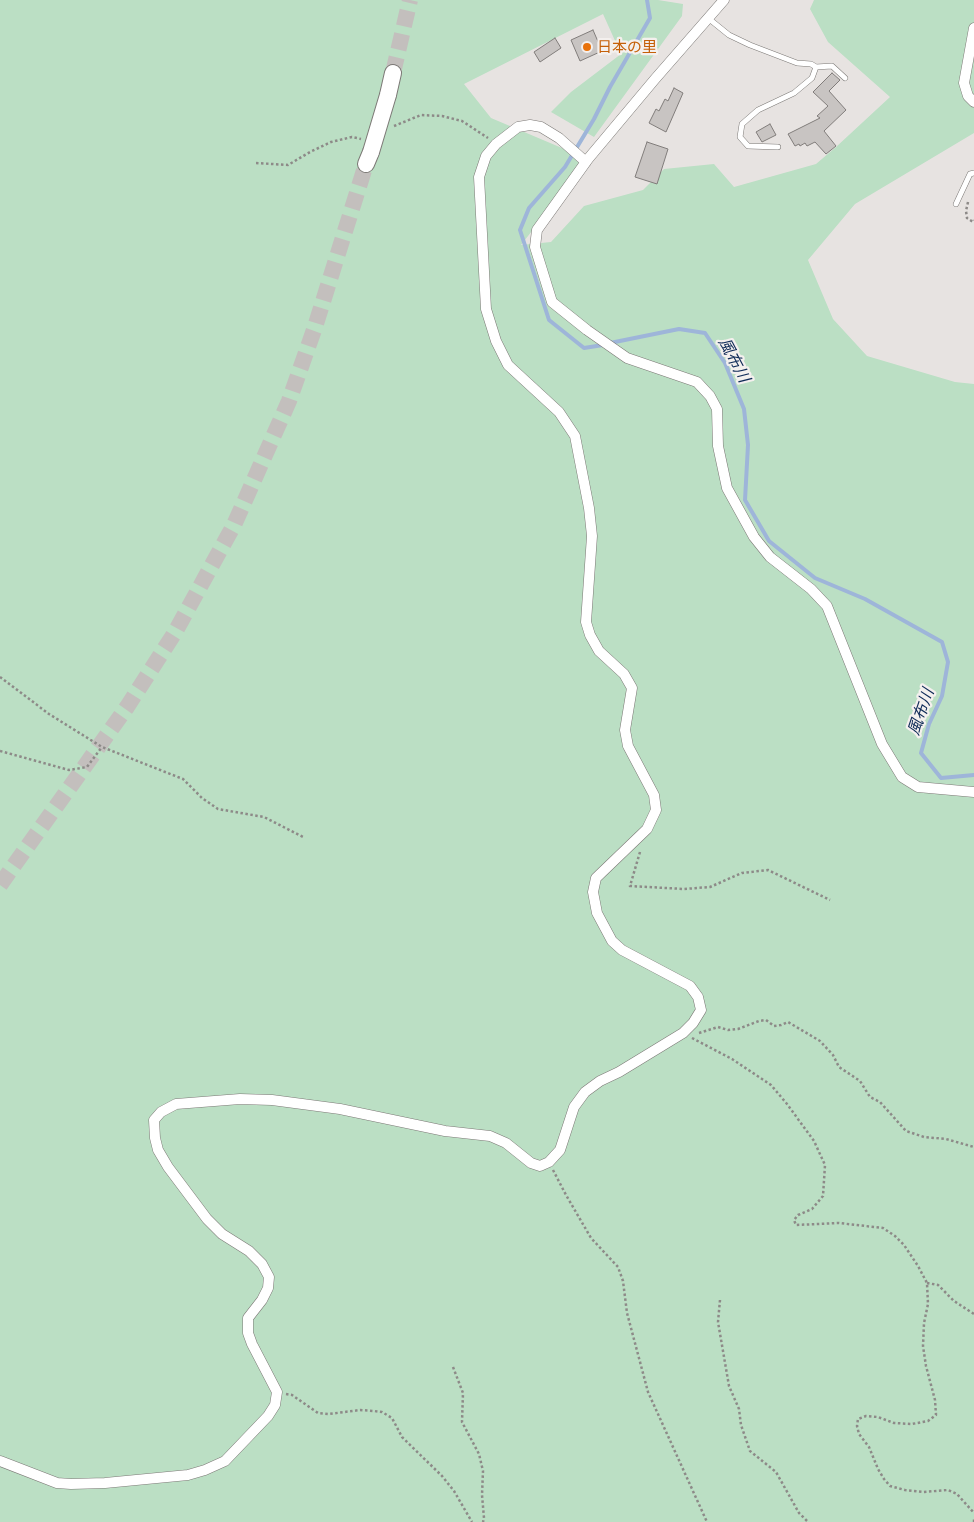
<!DOCTYPE html>
<meta charset="utf-8">
<style>
body{margin:0}
canvas{display:block;background:#e7e3e1}
</style>
<canvas width="974" height="1522"></canvas>
<script>
const context = document.querySelector('canvas').getContext('2d');
context.lineJoin = 'round';
function fill(path, color) { context.fillStyle = color; context.fill(path, 'evenodd'); }
const toPath = rows => new Path2D(rows.map(r => 'M' + r).join(''));
function strokePath(path, color, width, dash) { context.strokeStyle = color; context.lineWidth = width; context.lineCap = dash ? 'butt' : 'round'; context.setLineDash(dash || []); context.stroke(path); }
function drawText(font, color, halo, rows, align = 'center') {
  context.font = font + ' "Asap Condensed","Noto Sans JP",sans-serif'; context.lineWidth = 4.5; context.setLineDash([]); context.textBaseline = 'middle'; context.strokeStyle = halo; context.fillStyle = color; for (const [text, x, y, turn = 0] of rows) {
    context.save(); context.translate(x, y); context.rotate((+turn || 0) * Math.PI / 180); context.textAlign = isNaN(turn) ? turn : align; if (halo) context.strokeText(text, 0, 0); context.fillText(text, 0, 0); context.restore();
  }
}
const green = toPath([
 [0,0,658,0,683,4,682,16,594,137,551,112,571,92,621,54,603,14,464,84,491,118,588,159,521,245,551,242,584,206,643,190,664,169,714,164,734,187,816,164,836,147,890,97,828,42,810,9,814,0,974,0,974,133,855,204,808,260,833,319,867,356,955,382,974,384,974,1522,0,1522]
]);
const stream = toPath([
 [610,343,679,329,705,333,725,363,744,409,748,445,745,500,769,541,815,578,865,599,942,642,948,662,942,696,929,724,921,753,941,778,974,775],
 [603,345,584,348,549,320,520,230,529,208,565,167,594,119,610,87,650,18,647,0]
]);
const building = toPath([
 [593,30,602,51,580,61,571,40,593,30],
 [555,38,561,48,540,62,534,52,555,38],
 [832,73,840,80,829,91,846,110,824,131,836,146,826,154,815,142,807,146,805,143,800,146,799,144,795,146,788,134,820,118,817,116,828,106,813,92,832,73],
 [674,88,683,93,666,132,649,123,656,109,659,111,665,99,668,101,674,88],
 [770,124,776,135,762,142,756,132,770,124],
 [647,142,668,149,657,184,635,177,647,142]
]);
const trunkTunnel = toPath([
 [393,73,410,0],
 [0,885,127,707,174,634,234,525,289,401,315,327,366,164]
]);
const path = toPath([
 [394,126,421,115,442,116,462,121,488,138],
 [256,163,288,165,310,152,331,142,352,137,361,139],
 [968,202,966,211,967,218,973,222,974,220],
 [0,677,49,714,102,747,183,779,202,798,218,809,264,817,305,838],
 [0,751,69,770,87,767,102,747],
 [640,852,630,886,684,889,710,887,742,873,768,870,830,900],
 [699,1033,718,1027,728,1030,738,1029,759,1021,766,1020,774,1026,781,1025,788,1022,820,1041,833,1055,839,1067,860,1081,870,1097,880,1102,906,1131,924,1137,946,1139,974,1147],
 [692,1038,732,1059,771,1085,787,1104,814,1141,825,1165,823,1196,812,1209,798,1215,794,1220,796,1225,839,1223,883,1228,895,1236,904,1245,918,1266,927,1283,928,1304,924,1323,923,1346,926,1366,935,1400,936,1415,928,1421,912,1424,894,1423,878,1417,866,1416,858,1419,857,1426,859,1434,869,1447,878,1469,884,1479,890,1486,905,1490,923,1492,948,1490,957,1494,974,1513],
 [553,1170,566,1195,591,1238,618,1267,623,1281,627,1313,648,1392,707,1522],
 [927,1283,938,1285,954,1301,974,1314],
 [720,1300,718,1322,729,1386,739,1409,741,1425,750,1451,776,1472,799,1513,808,1522],
 [453,1367,463,1393,462,1422,479,1454,483,1471,482,1495,484,1518,483,1522],
 [286,1394,292,1395,318,1413,329,1414,360,1410,374,1411,382,1412,392,1418,402,1437,442,1476,454,1491,472,1522],
 [974,1522,974,1518]
]);
const service = toPath([
 [708,18,729,35,750,45,797,63,811,64,816,67,832,66,845,78],
 [778,147,748,146,740,137,742,124,758,110,794,93,812,78,816,67],
 [956,204,970,174,974,173]
]);
const minor = toPath([
 [724,0,655,79,588,159,537,230,535,247,552,302,587,330,627,358,697,382,710,396,717,409,718,446,727,488,754,537,770,557,811,589,827,606,882,744,902,777,918,787,974,792],
 [974,28,964,83,968,96,974,102],
 [0,1461,57,1483,71,1484,105,1483,188,1475,205,1470,225,1461,268,1416,275,1405,277,1392,252,1344,248,1333,248,1318,262,1300,268,1288,269,1277,262,1264,249,1251,222,1234,207,1219,168,1167,158,1150,155,1138,154,1120,161,1112,176,1104,240,1099,272,1100,340,1109,445,1131,490,1136,506,1143,531,1163,540,1166,549,1162,560,1150,574,1107,585,1092,600,1081,619,1072,683,1033,693,1023,701,1010,698,997,690,986,622,950,612,941,597,913,593,892,596,878,647,829,656,810,654,795,628,746,625,730,632,688,624,674,599,651,590,635,586,622,592,536,589,508,575,436,559,412,508,365,496,341,486,309,479,177,486,156,496,144,518,127,530,125,541,127,559,138,586,162]
]);
const trunk = toPath([
 [388,95,393,73],
 [366,164,371,152]
]);
const trunkBridge = toPath([
 [371,152,388,95]
]);
const markers = [
 [587,47,5,"#e8710a"]
];
const foodNames = [
 ["日本の里",597,47]
];
const waterNames = [
 ["風布川",734,360,62],
 ["風布川",921,712,-71]
];
fill(green, '#bbdfc4');
strokePath(stream, '#9eb5d9', 4);
fill(building, '#c8c4c2');
strokePath(building, '#817d7b', 1);
strokePath(trunkTunnel, '#c3bfbd', 16, [16, 8]);
strokePath(service, '#7c7976', 6);
strokePath(minor, '#7c7976', 11);
strokePath(trunk, '#7c7976', 18);
strokePath(path, '#8d8a88', 2.5, [2.5, 2.5]);
strokePath(service, '#fff', 5);
strokePath(minor, '#fff', 10);
strokePath(trunk, '#fff', 16);
strokePath(trunkBridge, '#7c7976', 18, []);
strokePath(trunkBridge, '#fff', 16);
for (const [x, y, r, color] of markers) { const dot = new Path2D(); dot.arc(x, y, r, 0, 2 * Math.PI); context.fillStyle = color; context.fill(dot); strokePath(dot, '#f4f0ee', 2); }
drawText('15px', '#c56008', '#f4f0ee', foodNames, 'left');
drawText('italic 16px', '#0e2a57', '#f4f0ee', waterNames);
</script>
